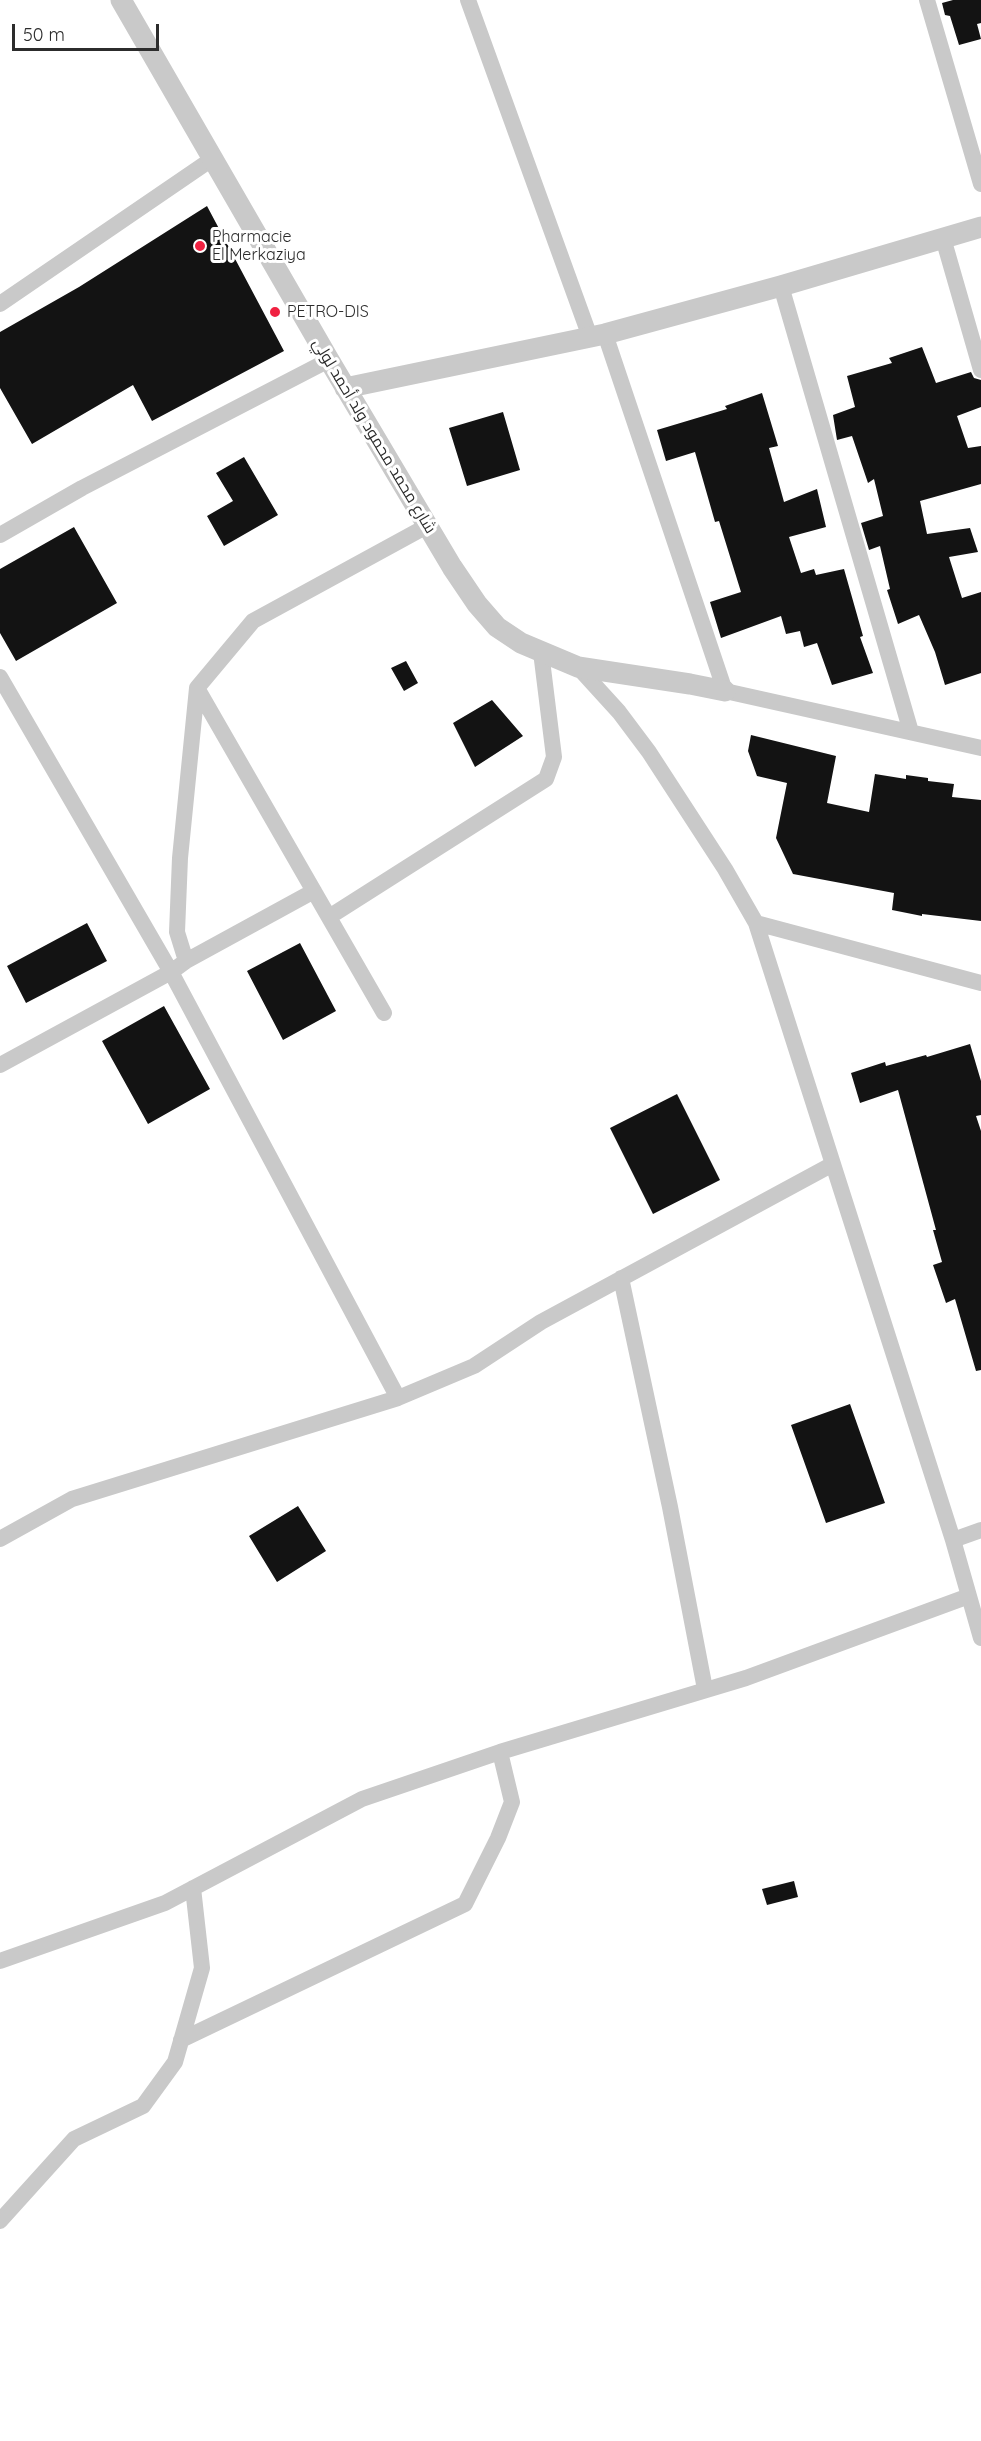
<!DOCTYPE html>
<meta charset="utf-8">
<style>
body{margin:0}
#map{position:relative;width:981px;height:2441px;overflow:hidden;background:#fff;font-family:Quicksand,sans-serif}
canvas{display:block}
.scale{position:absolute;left:12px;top:24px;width:147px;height:27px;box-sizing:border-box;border:3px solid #2c2c2c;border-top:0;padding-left:8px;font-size:18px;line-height:21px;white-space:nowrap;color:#2c2c2c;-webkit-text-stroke:4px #fff;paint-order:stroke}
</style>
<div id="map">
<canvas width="981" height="2441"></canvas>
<div class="scale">50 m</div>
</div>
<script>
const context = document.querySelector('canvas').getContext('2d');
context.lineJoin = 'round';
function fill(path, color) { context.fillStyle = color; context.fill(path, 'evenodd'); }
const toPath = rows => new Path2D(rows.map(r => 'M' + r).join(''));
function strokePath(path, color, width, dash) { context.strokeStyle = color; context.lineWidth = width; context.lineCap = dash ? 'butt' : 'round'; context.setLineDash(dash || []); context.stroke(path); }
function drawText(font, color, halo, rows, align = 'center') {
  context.font = font + ' Quicksand,Cairo,sans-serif'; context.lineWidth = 6; context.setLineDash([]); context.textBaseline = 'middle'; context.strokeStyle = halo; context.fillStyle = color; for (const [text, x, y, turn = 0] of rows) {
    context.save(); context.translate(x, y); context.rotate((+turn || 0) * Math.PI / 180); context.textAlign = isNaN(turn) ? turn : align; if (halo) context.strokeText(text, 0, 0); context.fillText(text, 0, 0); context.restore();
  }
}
const building = toPath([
 [953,0,981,0,981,23,977,24,981,39,959,45,950,16,945,15,942,3],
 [207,206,284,351,152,421,133,385,32,444,0,388,0,332,79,287],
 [922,347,936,383,971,372,974,378,981,380,981,407,957,416,968,448,981,446,981,484,920,501,927,534,970,528,978,552,949,557,962,598,981,592,981,673,945,685,935,652,919,615,898,624,887,590,890,589,880,546,869,550,861,523,883,516,874,479,868,483,852,436,837,440,833,415,855,407,847,376,892,363,889,358],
 [762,393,778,446,769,448,784,502,817,489,826,527,789,537,801,573,814,569,816,575,844,569,863,636,860,637,873,673,832,685,817,643,804,647,800,631,786,634,781,616,721,638,710,602,741,592,719,521,715,522,695,452,666,461,657,430,727,409,725,406],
 [503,412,520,470,467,486,449,428],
 [244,457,278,515,224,546,207,516,233,501,216,473],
 [74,527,117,603,16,661,0,633,0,569],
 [406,661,418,683,404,691,391,668],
 [492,700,523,736,475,767,453,723],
 [751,735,836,756,827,803,869,812,875,774,906,779,906,775,928,778,928,781,954,784,952,797,981,800,981,921,922,914,922,916,892,910,894,893,793,874,776,838,787,783,757,776,748,751],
 [87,923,107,961,26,1003,7,966],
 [300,943,336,1011,283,1040,247,971],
 [164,1006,210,1089,148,1124,102,1041],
 [970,1044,981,1081,981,1115,976,1116,981,1131,981,1370,976,1371,955,1299,946,1303,933,1265,942,1262,933,1230,936,1230,898,1090,860,1103,851,1073,885,1062,886,1066,926,1055,927,1057],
 [677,1094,720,1180,653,1214,610,1128],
 [850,1404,885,1503,826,1523,791,1425],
 [298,1506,326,1551,277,1582,249,1536],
 [794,1881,798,1897,767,1905,762,1889]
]);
const minor = toPath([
 [468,0,590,337],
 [927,0,981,184],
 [943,238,981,370],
 [781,286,911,732],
 [0,304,212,159],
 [605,334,725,691,981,748],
 [0,535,82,488,329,360],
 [578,667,619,712,649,752,725,869,756,923,953,1540,981,1638],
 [0,677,171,972,398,1398],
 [197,688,384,1013],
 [329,917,546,779,554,757,541,652],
 [756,923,981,983],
 [186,961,177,932,180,858,197,688,253,621,427,526],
 [0,1065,171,972,186,961,314,891],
 [621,1278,670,1507,705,1689],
 [0,1539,72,1499,398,1398,474,1366,541,1322,833,1164],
 [953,1540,981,1530],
 [0,1961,165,1903,362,1799,500,1752,746,1678,969,1596],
 [181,2040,465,1904,498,1838,512,1802,500,1752],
 [0,2221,74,2139,143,2106,175,2062,202,1968,193,1888]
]);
const tertiary = toPath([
 [121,0,329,360,452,567,477,604,497,627,521,643,578,667,690,684,725,691],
 [345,388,605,334,781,286,981,227]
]);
const markers = [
 [200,246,6,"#f02141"],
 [275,312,6,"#f02141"]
];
const poiNames = [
 ["Pharmacie",212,237],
 ["El Merkaziya",212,255],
 ["PETRO-DIS",287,312]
];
const streetNames = [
 ["شارع محمد محمود ولد أحمد لولي",374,436,59]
];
fill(building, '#131313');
strokePath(minor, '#c9c9c9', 16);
strokePath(tertiary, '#c9c9c9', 21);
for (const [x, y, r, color] of markers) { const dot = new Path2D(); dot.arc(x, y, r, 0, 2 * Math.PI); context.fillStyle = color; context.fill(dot); strokePath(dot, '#fff', 2); }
drawText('16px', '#2c2c2c', '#fff', poiNames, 'left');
drawText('16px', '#2c2c2c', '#fff', streetNames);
</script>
